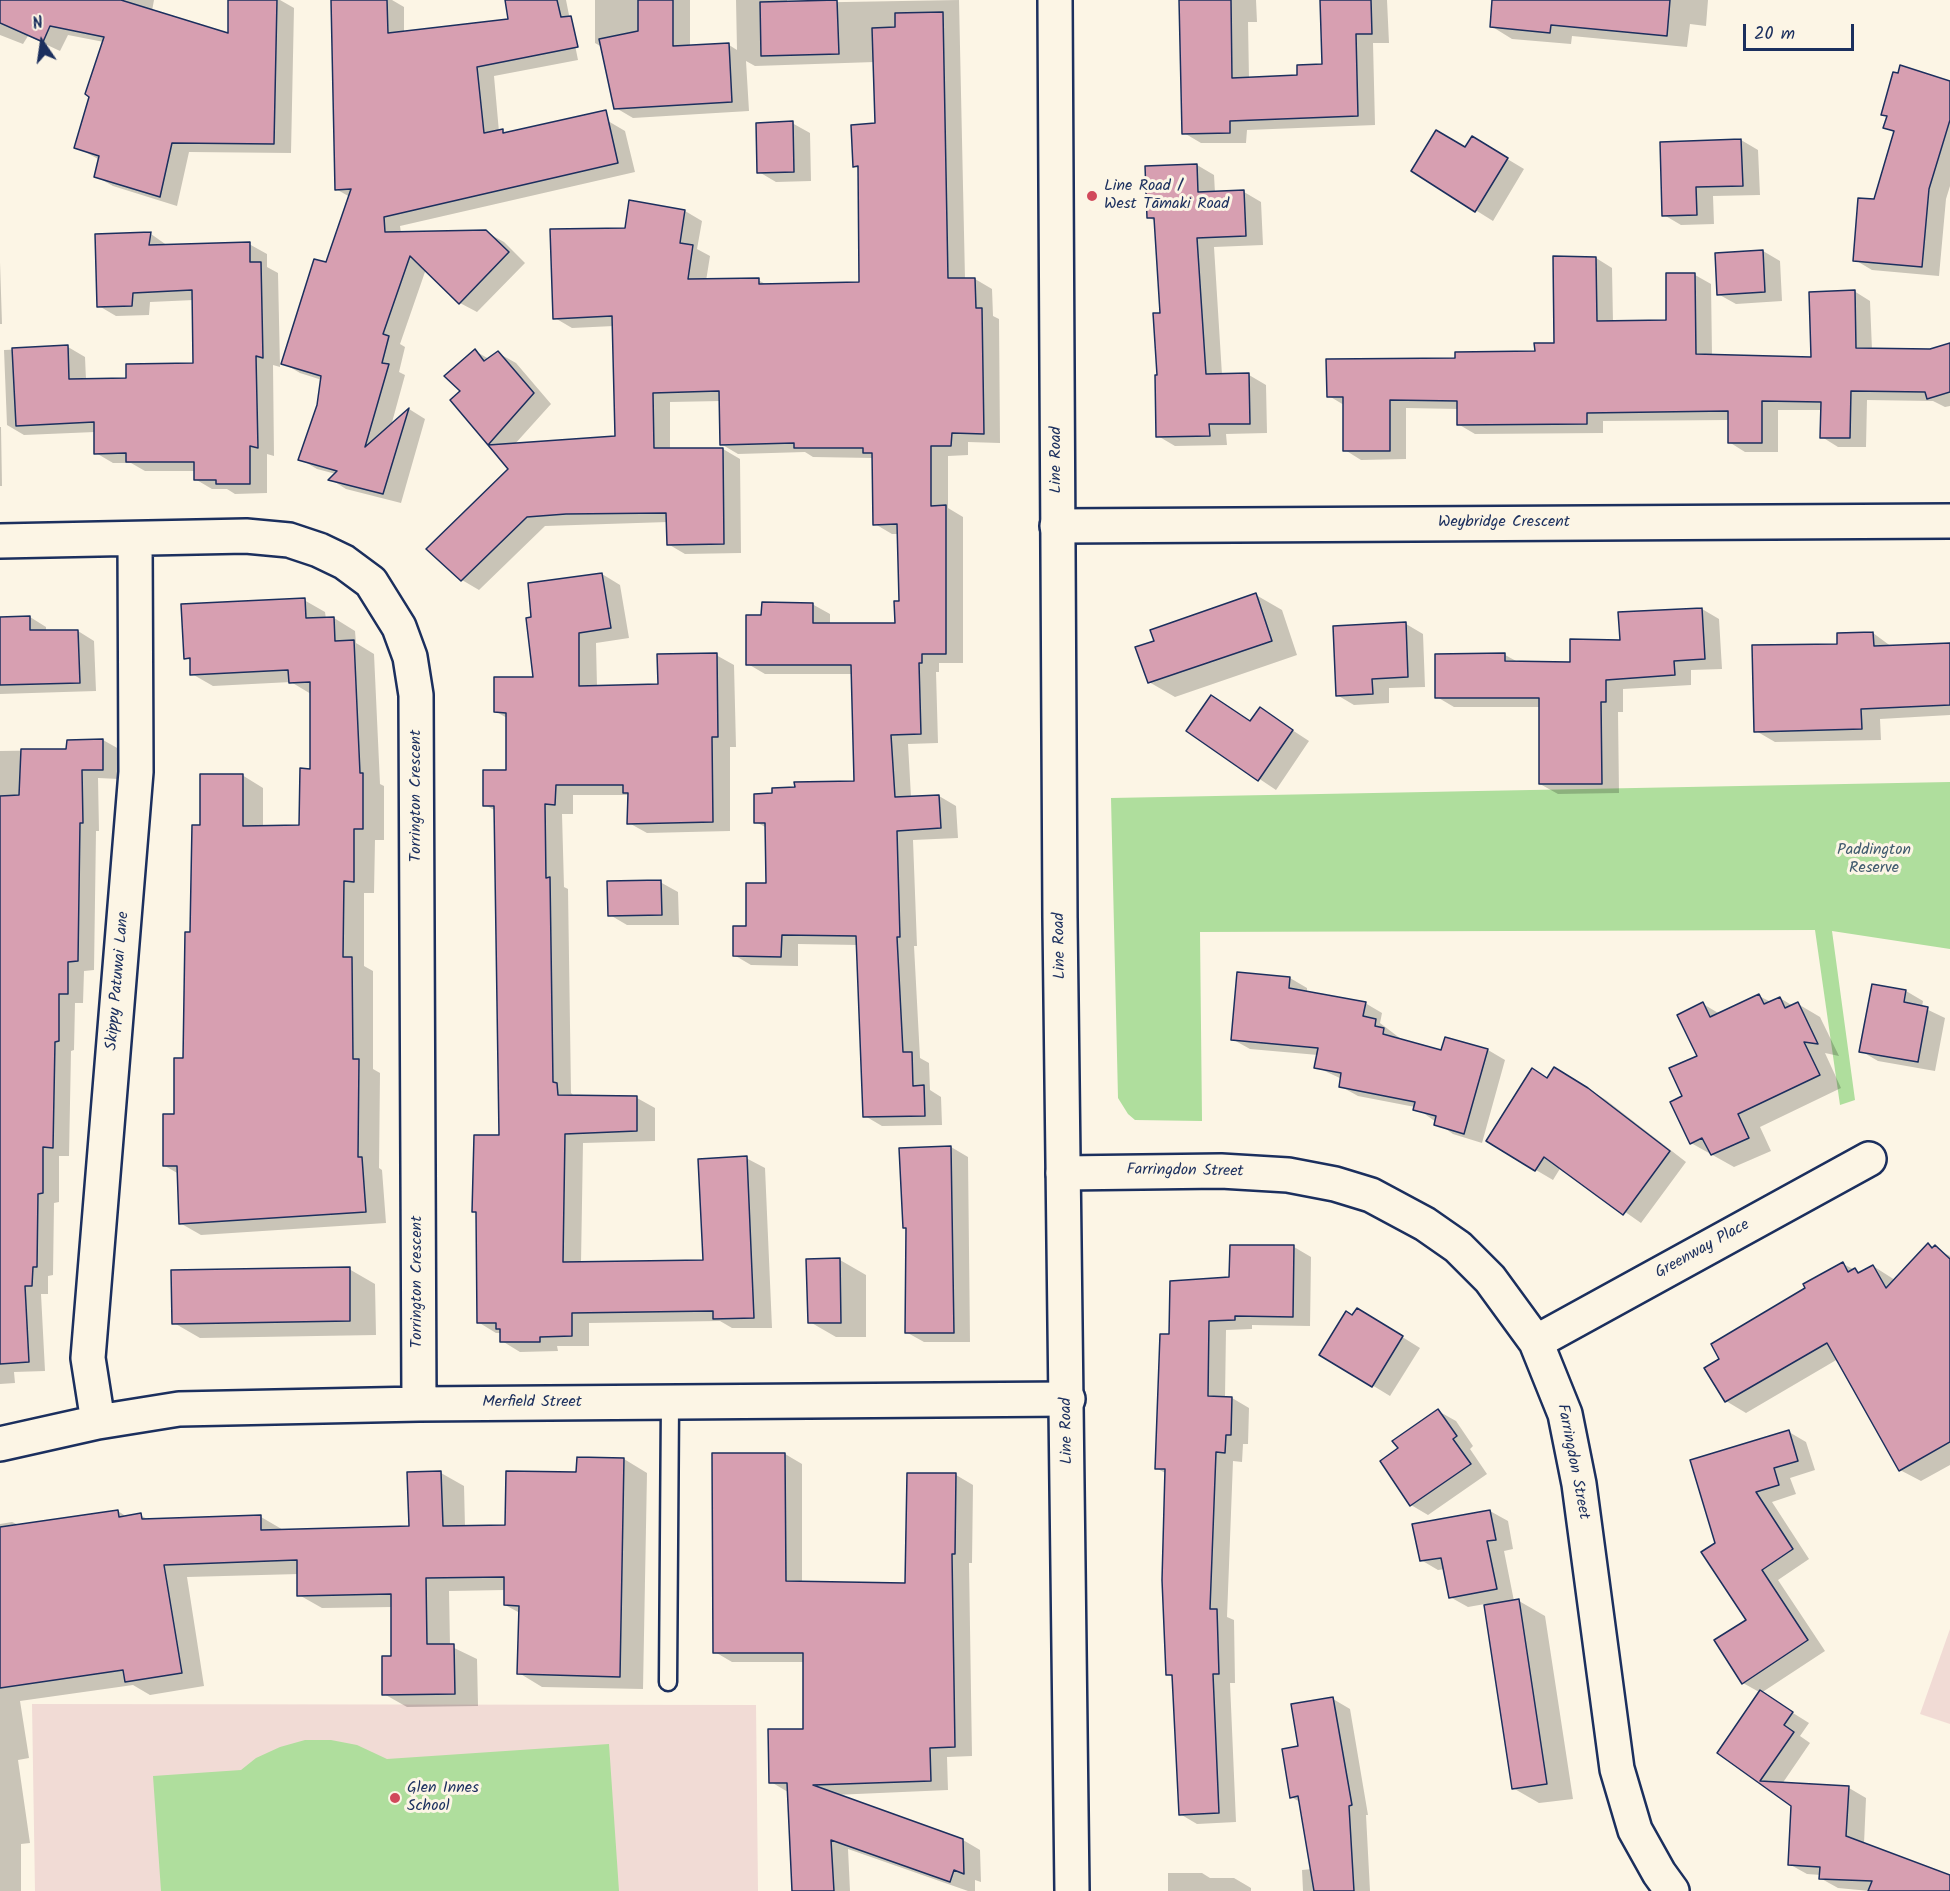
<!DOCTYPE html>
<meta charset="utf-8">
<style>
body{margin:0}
#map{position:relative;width:1950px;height:1891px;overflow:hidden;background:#fcf5e5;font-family:Kalam,sans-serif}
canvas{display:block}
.north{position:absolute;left:12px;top:12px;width:60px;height:60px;-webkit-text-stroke:4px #fcf5e5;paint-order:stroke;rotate:347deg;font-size:16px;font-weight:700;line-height:24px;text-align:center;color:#1b2f5e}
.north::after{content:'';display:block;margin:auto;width:21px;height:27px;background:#1b2f5e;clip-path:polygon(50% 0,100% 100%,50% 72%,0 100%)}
.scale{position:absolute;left:1743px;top:24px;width:111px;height:27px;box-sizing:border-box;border:3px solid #1b2f5e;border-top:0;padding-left:8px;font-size:18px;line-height:21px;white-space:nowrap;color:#1b2f5e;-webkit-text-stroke:4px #fcf5e5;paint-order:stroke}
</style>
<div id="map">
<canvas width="1950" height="1891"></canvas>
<div class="north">N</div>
<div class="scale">20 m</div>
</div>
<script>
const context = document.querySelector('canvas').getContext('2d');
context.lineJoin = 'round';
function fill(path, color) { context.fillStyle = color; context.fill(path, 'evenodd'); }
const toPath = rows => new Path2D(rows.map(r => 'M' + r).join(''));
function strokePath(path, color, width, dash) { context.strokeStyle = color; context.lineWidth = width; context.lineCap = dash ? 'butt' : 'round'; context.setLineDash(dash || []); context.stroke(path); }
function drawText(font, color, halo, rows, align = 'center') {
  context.font = font + ' Kalam,sans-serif'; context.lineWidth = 6; context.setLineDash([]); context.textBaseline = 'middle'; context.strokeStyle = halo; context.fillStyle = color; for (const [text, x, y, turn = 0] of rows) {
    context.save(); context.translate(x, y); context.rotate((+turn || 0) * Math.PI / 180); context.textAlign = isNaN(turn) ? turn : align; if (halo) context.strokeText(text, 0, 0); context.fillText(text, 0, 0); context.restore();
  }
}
const built = toPath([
 [1950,1629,1950,1724,1920,1714],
 [32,1704,756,1705,758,1891,35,1891]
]);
const green = toPath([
 [1950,782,1950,949,1832,931,1855,1100,1840,1105,1815,930,1200,932,1202,1121,1135,1120,1128,1114,1118,1098,1111,798],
 [305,1740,331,1740,357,1745,387,1759,609,1744,619,1891,161,1891,153,1776,241,1770,256,1758,280,1747]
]);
const shadow = toPath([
 [0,0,154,0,152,11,230,35,230,0,280,0,294,8,291,153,189,152,177,206,113,186,95,176,100,160,76,147,104,42,68,35,60,51,28,36,23,44,0,35],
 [332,0,392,0,404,7,404,32,510,20,506,0,566,0,578,60,494,76,499,132,507,134,608,121,625,131,635,172,400,226,401,233,486,232,504,242,525,263,477,312,460,303,426,269,400,344,405,347,399,372,405,375,391,426,409,409,425,419,401,503,346,489,330,479,336,474,317,469,300,459,319,406,322,380,300,373,283,363,327,264,350,197,336,189],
 [595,0,690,0,690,47,729,45,737,50,736,0,787,0,787,3,959,0,965,279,975,279,992,289,993,316,999,319,1000,443,968,442,968,455,948,456,948,508,963,517,963,663,939,663,939,672,936,672,938,743,908,744,911,797,939,796,956,806,958,838,913,840,917,946,914,946,920,1058,929,1063,930,1090,941,1097,942,1125,882,1126,865,1116,858,945,798,944,798,966,751,965,734,955,767,885,767,828,756,822,856,783,852,674,765,674,748,664,763,616,812,604,830,614,830,625,896,624,900,602,899,534,892,534,875,524,873,458,813,457,805,452,738,454,721,444,721,401,670,402,670,449,723,449,740,459,741,553,685,554,668,544,668,522,545,526,479,590,462,580,510,469,494,446,489,444,463,391,475,351,489,359,498,353,516,363,551,404,514,445,617,437,614,326,572,328,555,318,626,229,685,211,702,221,697,249,710,256,706,281,758,280,769,286,861,283,859,169,854,166,877,125,875,62,755,66,746,61,749,111,633,118,616,108,602,47,595,43],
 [1181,0,1256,0,1257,22,1248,22,1249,79,1298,77,1324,66,1321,0,1387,0,1389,43,1373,43,1375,125,1247,130,1246,143,1201,143,1184,133],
 [1494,0,1708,0,1706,26,1690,24,1687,47,1572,36,1571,44,1512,39,1491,26],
 [1950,83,1950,186,1946,199,1939,276,1872,270,1855,260,1895,133,1885,127,1888,117,1882,114],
 [792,123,810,133,811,181,776,182,759,172],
 [1741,140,1758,150,1760,195,1713,196,1714,224,1681,225,1664,215],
 [1489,148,1524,169,1493,221,1413,171],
 [1197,165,1214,175,1215,193,1244,192,1261,202,1263,245,1214,247,1222,375,1249,375,1266,385,1267,433,1226,434,1227,445,1175,446,1158,436,1161,314,1155,221,1148,217,1146,167],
 [151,234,168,246,249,244,267,254,267,267,278,273,280,367,273,365,274,456,267,454,267,493,235,494,227,489,212,489,195,479,195,471,145,471,131,463,113,463,96,453,95,432,24,435,7,425,4,350,68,347,85,357,86,380,127,380,195,364,194,300,150,302,149,315,116,316,99,306,96,236],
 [1763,251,1780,261,1782,301,1736,304,1718,294],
 [1596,258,1612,268,1613,323,1667,322,1695,275,1711,284,1712,356,1813,358,1854,291,1870,301,1872,350,1931,351,1950,344,1950,406,1945,407,1933,401,1867,400,1866,447,1838,447,1822,437,1822,410,1778,410,1778,452,1745,452,1729,442,1729,420,1603,421,1603,433,1475,434,1458,424,1458,409,1406,408,1406,459,1361,460,1345,450,1344,405,1329,396,1456,359,1536,353,1556,344],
 [0,262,2,324,0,324],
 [0,427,1,427,2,486,0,486],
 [602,574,620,585,629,638,596,643,597,687,659,686,716,655,734,665,736,747,730,747,730,831,647,833,629,823,629,795,573,795,573,814,562,814,564,887,568,889,571,1093,575,1097,637,1098,655,1108,655,1141,583,1143,581,1263,704,1261,746,1158,765,1168,772,1328,732,1328,720,1321,589,1323,589,1346,557,1346,558,1351,520,1352,502,1341,502,1333,496,1333,478,1322,477,1213,474,1211,501,1136,496,811,485,805,508,771,507,718,495,711,535,679],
 [1256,595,1282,610,1297,655,1175,697,1149,682],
 [304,600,325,612,326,619,334,618,355,631,356,643,374,654,380,784,384,786,384,840,375,840,374,893,364,893,364,966,373,971,373,1069,380,1073,379,1168,382,1170,386,1223,201,1235,180,1223,179,1174,165,1166,184,1059,191,934,202,827,242,775,263,788,263,827,301,826,311,770,311,694,291,682,213,686,192,674,191,661,186,658],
 [1702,609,1719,619,1722,669,1691,670,1691,685,1623,689,1623,712,1618,712,1619,793,1558,794,1540,784,1540,707,1454,707,1437,697,1505,655,1518,662,1572,664],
 [30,617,46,627,46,631,78,631,94,641,96,691,0,694,0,618],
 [1406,624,1423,634,1425,687,1389,688,1389,703,1354,705,1337,695],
 [1873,633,1892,647,1950,645,1950,715,1880,719,1881,740,1775,742,1756,731,1839,646],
 [1211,697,1251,722,1260,709,1309,741,1276,790,1188,731],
 [103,740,119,749,119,779,98,778,99,831,96,831,94,970,84,971,83,1003,75,1003,74,1050,71,1051,69,1156,59,1156,59,1202,54,1203,53,1275,48,1276,48,1294,41,1294,45,1371,14,1372,15,1383,0,1384,0,751,68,750],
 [660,882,678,892,679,925,627,925,610,915],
 [1290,978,1307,988,1307,992,1365,1003,1382,1013,1380,1023,1401,1039,1442,1052,1488,1050,1505,1060,1482,1143,1453,1134,1415,1107,1358,1096,1340,1086,1342,1079,1316,1067,1318,1055,1250,1049,1232,1039],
 [1906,991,1923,1001,1922,1007,1945,1018,1935,1071,1878,1061,1861,1051],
 [1759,996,1771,1002,1780,998,1793,1006,1798,1004,1820,1017,1839,1056,1825,1053,1841,1088,1760,1127,1771,1151,1734,1167,1691,1143,1684,1097,1699,1056,1703,1004,1720,1014],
 [1571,1078,1606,1100,1686,1162,1641,1223,1561,1167,1553,1180,1536,1170,1548,1079],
 [951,1147,968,1157,970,1342,924,1342,906,1332,907,1229,904,1227],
 [1928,1245,1950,1256,1950,1465,1921,1481,1900,1470,1838,1359,1746,1413,1726,1401,1721,1360,1807,1289,1843,1264,1861,1273,1873,1266,1895,1280],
 [1294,1247,1311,1257,1310,1326,1252,1325,1252,1329,1226,1330,1225,1398,1232,1398,1249,1408,1248,1444,1243,1444,1242,1462,1233,1461,1227,1617,1234,1620,1235,1683,1230,1683,1236,1822,1197,1824,1180,1814,1174,1678,1168,1674,1167,1474,1156,1468,1171,1336,1231,1279],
 [808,1260,840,1260,866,1275,866,1337,836,1337,810,1322],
 [349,1269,375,1284,376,1335,200,1338,174,1323],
 [1353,1317,1375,1320,1420,1348,1390,1396,1321,1354],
 [1438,1411,1456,1421,1473,1446,1470,1449,1487,1474,1428,1515,1411,1505,1400,1449],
 [1789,1432,1806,1442,1815,1470,1790,1478,1796,1494,1772,1502,1809,1559,1778,1580,1825,1651,1761,1693,1809,1723,1800,1736,1810,1743,1782,1784,1849,1788,1866,1798,1864,1844,1950,1877,1950,1891,1870,1891,1838,1888,1820,1878,1821,1875,1807,1874,1789,1864,1793,1805,1719,1753,1761,1693,1743,1683,1748,1620,1716,1543],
 [785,1454,802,1464,802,1583,907,1585,956,1475,973,1485,972,1563,969,1563,972,1756,947,1757,948,1790,834,1795,963,1840,980,1850,981,1882,975,1880,975,1891,968,1891,848,1849,850,1891,793,1891,788,1792,771,1782,804,1730,805,1662,732,1662,715,1652],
 [624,1459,647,1473,643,1689,542,1687,519,1673,520,1613,505,1605,505,1590,449,1591,450,1646,477,1659,478,1706,407,1707,384,1694,392,1657,393,1607,322,1608,299,1595,299,1574,187,1577,204,1686,150,1695,133,1685,20,1701,29,1758,18,1760,30,1843,21,1844,21,1891,0,1891,0,1524,12,1522,19,1525,118,1511,127,1517,140,1515,149,1520,261,1517,285,1531,410,1528,441,1473,464,1486,465,1527,507,1527,577,1473],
 [1490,1511,1508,1521,1513,1549,1504,1551,1514,1601,1519,1601,1545,1616,1573,1799,1539,1803,1513,1788,1485,1604,1468,1607,1450,1597,1445,1569,1438,1570,1421,1560],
 [1333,1699,1350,1709,1368,1815,1366,1815,1370,1891,1303,1891,1302,1870,1312,1869,1300,1802,1291,1797,1300,1747],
 [1168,1873,1202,1873,1210,1878,1234,1878,1251,1888,1251,1891,1168,1891]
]);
const building = toPath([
 [0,0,121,0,228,33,228,0,277,0,274,144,172,143,160,197,94,177,99,156,74,148,89,97,85,94,104,37,50,26,43,42,0,23,0,0],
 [331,0,387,0,388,33,508,19,505,0,557,0,561,17,571,16,578,47,477,67,484,133,503,129,503,133,606,110,618,163,384,217,385,232,486,230,509,252,459,304,410,256,383,334,389,336,382,363,389,364,365,447,409,408,383,494,328,480,337,471,298,460,317,405,321,376,281,364,314,259,326,262,351,189,335,190,331,0],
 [638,0,673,0,673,46,729,43,732,102,614,109,599,39,638,31,638,0],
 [837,0,839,54,761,56,760,2,837,0],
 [1179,0,1231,0,1232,78,1297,75,1297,65,1322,64,1320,0,1371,0,1372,34,1356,34,1358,116,1230,121,1230,133,1182,134,1179,0],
 [1492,0,1670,0,1667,36,1551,25,1550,33,1490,27,1492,0],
 [943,12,948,278,975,278,976,308,982,308,984,434,952,433,951,446,931,446,931,506,946,505,946,654,922,654,922,663,919,663,921,734,891,735,895,797,939,795,941,828,897,831,900,937,897,937,903,1052,912,1052,913,1086,924,1085,925,1116,863,1117,856,936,782,935,781,957,733,956,733,926,746,926,746,883,766,883,765,823,754,823,754,794,772,793,772,788,795,787,794,782,854,781,851,665,746,665,746,615,761,615,762,602,813,603,813,623,895,623,894,601,899,601,897,524,873,525,872,453,863,453,863,448,794,448,794,443,720,445,719,391,653,393,654,448,723,448,724,544,667,545,666,513,566,514,527,517,461,581,426,549,508,469,488,445,615,436,612,316,553,319,550,229,625,228,629,200,685,210,680,243,693,245,688,279,759,278,759,284,859,282,858,166,853,167,851,125,875,123,872,28,895,27,895,13,943,12],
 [1900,65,1950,81,1950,120,1929,189,1922,267,1853,261,1858,198,1874,199,1894,131,1883,128,1887,116,1881,115,1893,72,1898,73,1900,65],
 [793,121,794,172,757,173,756,123,793,121],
 [1436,130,1465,147,1472,136,1508,158,1475,212,1411,171,1436,130],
 [1741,139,1743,186,1696,187,1697,215,1662,216,1660,142,1741,139],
 [1197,164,1198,192,1244,190,1246,236,1197,238,1206,374,1249,373,1250,424,1209,424,1210,436,1156,437,1155,375,1157,375,1153,313,1160,313,1154,218,1147,218,1145,166,1197,164],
 [151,232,149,245,250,242,250,262,261,262,263,358,256,356,258,448,250,446,250,484,216,484,216,480,194,480,194,462,126,462,126,453,94,454,94,422,16,426,12,348,68,345,69,379,126,378,126,364,193,363,192,290,133,293,132,306,97,307,95,234,151,232],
 [1763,250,1765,292,1717,295,1715,253,1763,250],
 [1553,256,1596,257,1597,321,1666,320,1666,273,1695,273,1696,354,1811,357,1809,292,1855,290,1856,348,1930,349,1950,343,1950,392,1927,399,1925,392,1851,391,1850,438,1820,438,1821,402,1762,401,1762,443,1728,443,1728,411,1587,413,1587,424,1457,425,1457,401,1390,400,1390,451,1343,451,1343,397,1327,397,1326,359,1455,358,1455,352,1535,351,1534,343,1554,343,1553,256],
 [475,349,484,361,498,351,534,393,488,445,450,400,460,391,444,376,475,349],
 [602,573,611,628,579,633,579,686,658,684,657,654,717,653,718,737,712,737,713,822,627,824,628,793,623,793,623,785,556,785,555,805,545,804,546,878,550,877,553,1082,557,1083,558,1095,637,1096,637,1131,565,1134,563,1262,703,1260,698,1159,747,1156,754,1318,713,1319,713,1311,572,1313,572,1336,540,1337,540,1342,500,1342,500,1329,496,1329,496,1323,477,1323,476,1212,472,1212,474,1135,499,1135,494,806,483,806,483,770,506,770,506,713,494,712,494,677,533,677,526,618,531,617,528,583,602,573],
 [1256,593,1272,641,1148,683,1135,647,1154,641,1150,630,1256,593],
 [305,598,306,618,334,617,335,641,354,640,360,773,363,773,363,829,354,829,354,882,344,881,343,957,352,957,353,1059,359,1059,358,1157,362,1157,366,1212,179,1224,177,1166,163,1166,163,1114,174,1114,174,1058,183,1058,185,932,190,932,192,825,200,825,200,774,243,774,243,826,299,825,300,768,310,769,310,682,289,683,288,670,190,675,190,658,184,659,181,604,305,598],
 [1702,608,1705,659,1674,661,1675,675,1606,680,1606,702,1601,702,1602,784,1539,784,1539,698,1435,698,1435,654,1505,653,1505,661,1570,662,1570,639,1620,640,1618,612,1702,608],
 [30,616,30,630,78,630,80,683,0,685,0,617,30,616],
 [1406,622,1408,677,1372,679,1373,694,1336,696,1333,626,1406,622],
 [1873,632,1874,646,1950,643,1950,705,1861,709,1862,729,1754,732,1752,645,1837,644,1837,633,1873,632],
 [1211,695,1250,721,1260,707,1293,730,1258,781,1186,731,1211,695],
 [103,739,103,770,82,770,83,823,80,823,78,961,68,962,68,994,59,994,59,1041,55,1042,53,1148,43,1147,43,1193,38,1194,37,1267,33,1267,32,1286,25,1286,29,1362,0,1364,0,796,19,795,21,749,66,749,67,740,103,739],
 [661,880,662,915,608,916,607,881,661,880],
 [1237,972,1290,977,1289,988,1366,1002,1363,1016,1376,1019,1375,1026,1384,1028,1383,1034,1441,1050,1445,1037,1488,1049,1464,1134,1434,1125,1436,1116,1413,1110,1415,1102,1339,1087,1341,1073,1314,1068,1318,1048,1231,1040,1237,972],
 [1872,984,1906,990,1904,1002,1928,1007,1918,1062,1859,1052,1872,984],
 [1759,994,1764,1004,1780,997,1785,1008,1798,1002,1818,1044,1804,1042,1820,1075,1738,1114,1749,1138,1711,1155,1702,1138,1690,1144,1670,1102,1682,1096,1669,1068,1697,1056,1677,1015,1703,1002,1710,1017,1759,994],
 [1554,1067,1588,1088,1670,1151,1623,1215,1544,1157,1535,1171,1486,1141,1532,1068,1547,1078,1554,1067],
 [951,1146,954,1333,905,1333,906,1228,903,1228,899,1148,951,1146],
 [1928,1243,1932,1248,1935,1245,1950,1259,1950,1442,1899,1471,1827,1343,1725,1402,1704,1368,1719,1359,1711,1344,1805,1288,1803,1284,1843,1262,1848,1272,1855,1268,1858,1273,1873,1265,1886,1288,1928,1243],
 [1230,1245,1294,1245,1293,1317,1235,1316,1235,1320,1209,1321,1208,1396,1232,1397,1231,1435,1226,1435,1225,1453,1216,1452,1210,1609,1217,1609,1219,1674,1213,1674,1219,1813,1179,1815,1172,1675,1166,1675,1162,1580,1165,1469,1155,1469,1160,1334,1169,1334,1170,1281,1229,1277,1230,1245],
 [840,1258,841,1323,808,1323,806,1259,840,1258],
 [350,1267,350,1321,172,1324,171,1270,350,1267],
 [1357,1308,1403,1336,1372,1387,1319,1355,1346,1311,1352,1315,1357,1308],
 [1438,1409,1457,1436,1453,1439,1471,1464,1410,1506,1380,1461,1398,1448,1392,1441,1438,1409],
 [1789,1430,1798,1461,1774,1468,1779,1485,1756,1492,1793,1549,1762,1570,1808,1640,1742,1684,1714,1640,1746,1620,1701,1552,1715,1543,1690,1460,1789,1430],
 [712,1453,785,1453,786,1581,905,1583,907,1473,956,1473,955,1554,952,1554,955,1747,930,1748,931,1781,813,1785,963,1839,964,1874,954,1870,950,1882,831,1840,834,1891,792,1891,787,1783,769,1783,768,1729,803,1729,803,1653,713,1653,712,1453],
 [577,1457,624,1458,620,1677,517,1674,519,1606,504,1605,504,1577,426,1578,427,1644,454,1644,455,1694,382,1695,382,1656,391,1656,391,1594,297,1596,297,1560,164,1565,182,1673,125,1682,123,1670,0,1688,0,1527,118,1510,119,1517,141,1513,142,1519,261,1515,261,1530,409,1526,407,1472,441,1471,443,1526,505,1525,506,1471,576,1472,577,1457],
 [1490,1510,1496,1540,1487,1541,1497,1589,1449,1598,1441,1558,1420,1561,1412,1524,1490,1510],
 [1519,1599,1547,1784,1512,1789,1484,1605,1519,1599],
 [1760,1690,1793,1712,1784,1725,1794,1732,1760,1781,1849,1786,1846,1836,1950,1875,1950,1891,1868,1891,1872,1881,1819,1879,1820,1867,1788,1865,1791,1806,1717,1753,1760,1690],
 [1333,1697,1352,1805,1349,1806,1354,1891,1314,1891,1298,1796,1290,1798,1282,1749,1298,1746,1291,1704,1333,1697]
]);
const service = toPath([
 [668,1682,670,1402]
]);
const minor = toPath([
 [1057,526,1950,521],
 [0,541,246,536,289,540,319,550,344,562,371,582,399,627,410,657,416,695,419,1404],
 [1063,1173,1221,1171,1288,1175,1335,1184,1371,1195,1425,1224,1458,1247,1490,1279,1536,1342,1565,1414,1579,1484,1617,1769,1635,1830,1659,1873,1672,1891],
 [1536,1342,1869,1159],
 [98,1422,88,1358,136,772,135,539],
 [0,1444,98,1422,179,1409,419,1404,1068,1399]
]);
const secondary = toPath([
 [1055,0,1060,918,1072,1891]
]);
const markers = [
 [1092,196,6,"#d1495b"],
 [395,1798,6,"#d1495b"]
];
const poiNames = [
 ["Line Road /",1104,187],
 ["West Tāmaki Road",1104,205],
 ["Glen Innes",407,1789],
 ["School",407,1807]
];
const streetNames = [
 ["Line Road",1057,460,-90],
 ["Weybridge Crescent",1504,523],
 ["Torrington Crescent",417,796,-90],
 ["Line Road",1061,946,-91],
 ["Skippy Patuwai Lane",119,981,-85],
 ["Farringdon Street",1185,1172,1],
 ["Greenway Place",1703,1250,-29],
 ["Torrington Crescent",418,1282,-90],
 ["Merfield Street",532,1403],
 ["Line Road",1068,1431,-91],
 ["Farringdon Street",1572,1462,79]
];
const parkNames = [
 ["Paddington",1874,851],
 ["Reserve",1874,869]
];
fill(built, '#f1dbd5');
fill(green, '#afde9d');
fill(shadow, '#0003');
fill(building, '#d79fb1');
strokePath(building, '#1b2f5e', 1.5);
strokePath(service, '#1b2f5e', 21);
strokePath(minor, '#1b2f5e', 38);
strokePath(secondary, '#1b2f5e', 38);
strokePath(service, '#fcf5e5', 16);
strokePath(minor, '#fcf5e5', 33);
strokePath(secondary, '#fcf5e5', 33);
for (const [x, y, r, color] of markers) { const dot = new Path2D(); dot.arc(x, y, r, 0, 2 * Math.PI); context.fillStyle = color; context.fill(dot); strokePath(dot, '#fcf5e5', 2); }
drawText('16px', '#1b2f5e', '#fcf5e5', poiNames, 'left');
drawText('16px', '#1b2f5e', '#fcf5e5', streetNames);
drawText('16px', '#405b6e', '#fcf5e5', parkNames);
</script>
